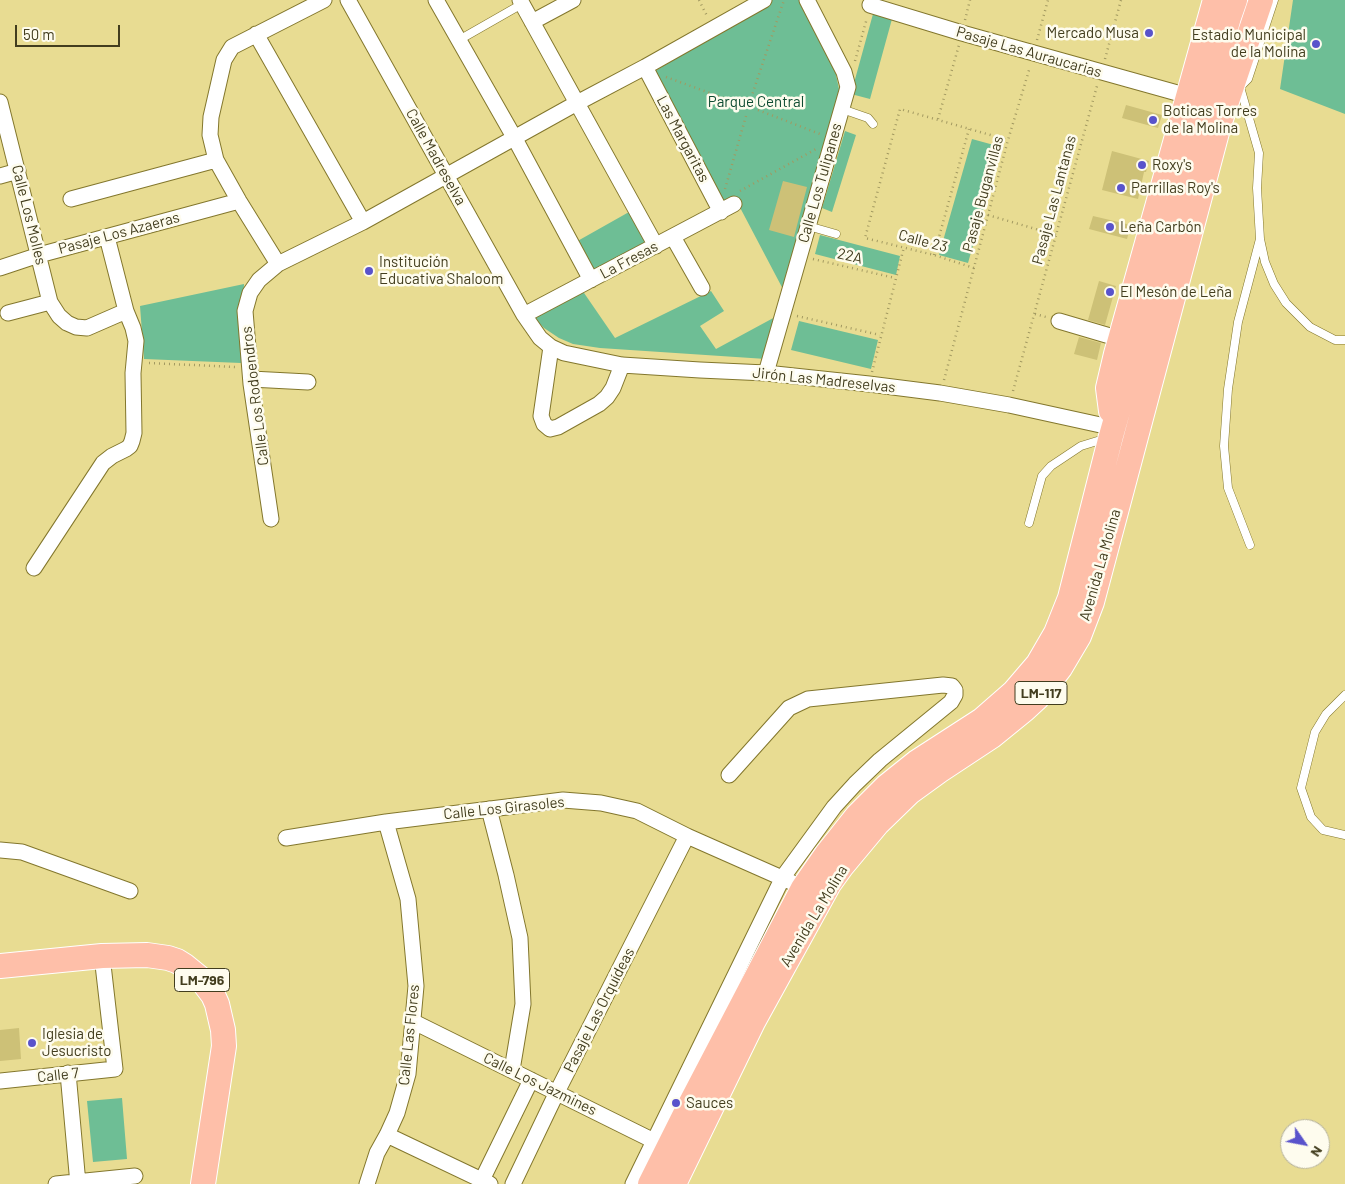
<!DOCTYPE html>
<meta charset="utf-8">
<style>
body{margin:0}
#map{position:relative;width:1345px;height:1184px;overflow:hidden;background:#e8dc92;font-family:Barlow,sans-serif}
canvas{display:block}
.north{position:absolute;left:1280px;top:1119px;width:50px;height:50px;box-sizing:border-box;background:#fefcee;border:1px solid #b3b09b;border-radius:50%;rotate:123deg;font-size:14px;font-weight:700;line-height:20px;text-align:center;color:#423d1e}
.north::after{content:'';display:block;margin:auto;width:18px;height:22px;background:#5953cb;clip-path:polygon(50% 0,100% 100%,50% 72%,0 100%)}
.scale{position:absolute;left:15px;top:25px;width:105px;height:22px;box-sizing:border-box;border:2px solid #423d1e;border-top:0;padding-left:6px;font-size:15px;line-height:18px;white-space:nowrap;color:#423d1e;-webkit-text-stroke:4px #fefcee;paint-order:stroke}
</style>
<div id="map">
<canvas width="1345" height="1184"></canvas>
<div class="north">N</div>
<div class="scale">50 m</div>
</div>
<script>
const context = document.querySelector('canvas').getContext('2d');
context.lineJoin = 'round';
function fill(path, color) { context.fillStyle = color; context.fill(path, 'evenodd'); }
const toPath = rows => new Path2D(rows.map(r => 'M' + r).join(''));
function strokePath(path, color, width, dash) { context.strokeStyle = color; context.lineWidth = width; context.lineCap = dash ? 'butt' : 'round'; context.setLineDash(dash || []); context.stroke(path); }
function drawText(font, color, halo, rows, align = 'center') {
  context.font = font + ' Barlow,sans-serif'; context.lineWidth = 5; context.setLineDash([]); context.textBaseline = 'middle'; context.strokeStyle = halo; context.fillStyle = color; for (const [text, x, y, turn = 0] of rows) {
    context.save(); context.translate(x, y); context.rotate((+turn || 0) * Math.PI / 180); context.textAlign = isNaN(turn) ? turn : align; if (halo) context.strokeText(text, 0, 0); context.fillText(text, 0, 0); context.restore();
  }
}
const green = toPath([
 [771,0,803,0,835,70,839,89,835,111,785,293,735,198,722,204,652,73],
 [1293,0,1345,0,1345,114,1280,89],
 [873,14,892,19,870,99,851,94],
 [845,131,856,135,832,212,822,208],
 [972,139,1001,147,968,263,939,255],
 [629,212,648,245,593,276,574,243],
 [820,235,900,256,896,275,815,254],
 [244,284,241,363,144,359,140,306],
 [582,290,615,338,711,291,724,311,700,326,716,349,777,316,766,359,600,348,573,344,559,338,544,328,531,315],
 [799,321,878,340,871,369,791,350],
 [122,1098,127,1159,93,1162,87,1101]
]);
const building = toPath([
 [1126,105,1162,115,1158,128,1122,118],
 [1112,151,1149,161,1146,172,1144,172,1138,199,1102,190],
 [783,181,807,187,794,237,769,230],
 [1093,216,1131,225,1127,239,1089,229],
 [1099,281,1116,286,1105,325,1088,320],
 [1079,337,1101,343,1097,360,1074,354],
 [19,1028,21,1059,0,1061,0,1030]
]);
const path = toPath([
 [699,0,707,16],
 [965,20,970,0],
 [1037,40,1048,0],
 [1105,59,1121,0],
 [855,61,867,18],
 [666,77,740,104],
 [751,98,784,0],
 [758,110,820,134],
 [938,119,959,45],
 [725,189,746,116],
 [740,191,816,149],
 [988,215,1056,235],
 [934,255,969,129],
 [813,259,895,278],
 [974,268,934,255,865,238,900,109,1008,140],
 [1035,314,1046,317],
 [797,316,880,335],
 [149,363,236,367],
 [872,372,904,247],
 [944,380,1008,140,1030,67],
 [1013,391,1097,86]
]);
const lane = toPath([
 [459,40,522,4],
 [1241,86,1248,79,1274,0],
 [1240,87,1259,153,1257,188,1260,239,1265,262,1274,284,1286,303,1310,327,1335,340,1345,340],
 [842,109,868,118,873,124],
 [808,226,836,234],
 [1029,523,1042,476,1051,466,1081,446,1107,438],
 [1250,545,1228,488,1224,446,1228,389,1238,322,1260,239],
 [1345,695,1326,714,1315,732,1301,788,1311,817,1323,830,1345,835]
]);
const street = toPath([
 [348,0,524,315,540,338,551,347,564,353,622,365,700,370,766,373,869,384,940,393,1009,405,1137,433],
 [436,0,514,137,591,280],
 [520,0,656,246],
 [870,5,962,33,1188,96],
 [532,22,573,0],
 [256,34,363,222],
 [645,67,721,212],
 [0,102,50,302,59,316,67,323,76,327,87,328,126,311],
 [0,176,18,171],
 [71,199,216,160],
 [673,237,702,288],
 [278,264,239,201,216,160,210,135,211,117,224,60,232,47,324,0],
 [0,268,39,255,239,201],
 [8,313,50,302],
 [524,315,734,204],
 [1059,321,1120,339],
 [551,347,541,416,544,424,550,429,558,427,599,404,607,397,613,388,622,365],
 [766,373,848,87,844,72,807,0],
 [251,379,308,382],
 [271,519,251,384,245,311,250,293,259,280,278,264,363,222,577,103,645,67,764,0],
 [34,568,103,463,112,456,126,449,130,446,132,441,134,433,133,373,136,341,133,328,126,311,107,237],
 [489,809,506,875,520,938,523,1004,512,1070],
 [286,838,386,822,563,800,601,803,637,811,687,836,791,882],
 [0,850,22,852,130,891],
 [412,1021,662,1145],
 [68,1073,78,1184],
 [0,1081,115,1069,102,956],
 [387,1135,490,1184],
 [482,1180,531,1080],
 [56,1184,135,1176],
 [367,1184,377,1153,387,1135,397,1113,408,1074,416,986,408,899,386,822],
 [513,1184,557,1092,687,836],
 [633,1184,783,877,834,807,855,784,880,760,951,702,955,695,955,690,952,686,943,685,808,699,789,708,729,775]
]);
const primary = toPath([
 [1111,411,1108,388,1116,354,1215,0],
 [0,966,102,956,147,955,168,958,177,961,185,966,201,979,213,995,217,1004,223,1030,224,1046,203,1184],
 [650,1184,687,1110,803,888,826,855,857,816,887,786,917,762,982,720,1014,692,1038,664,1056,633,1070,598,1111,436,1229,17,1235,0],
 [674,1184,753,1022,829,884,842,866,877,824,910,792,939,771,992,736,1024,710,1037,698,1060,668,1079,636,1092,602,1219,125,1261,0]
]);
const markers = [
 [1149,33,5,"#5953cb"],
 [1316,44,5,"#5953cb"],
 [1153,120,5,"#5953cb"],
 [1142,165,5,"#5953cb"],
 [1121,188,5,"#5953cb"],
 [1110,227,5,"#5953cb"],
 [369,271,5,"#5953cb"],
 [1110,292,5,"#5953cb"],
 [32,1043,5,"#5953cb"],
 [676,1103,5,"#5953cb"]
];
const shields = [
 [1041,693,52],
 [202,980,55]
];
const shieldNames = [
 ["LM-117",1041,693],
 ["LM-796",202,980]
];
const poiNames = [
 ["Mercado Musa",1139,33,"right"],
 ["Estadio Municipal",1306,35,"right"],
 ["de la Molina",1306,52,"right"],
 ["Boticas Torres",1163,111],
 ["de la Molina",1163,128],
 ["Roxy's",1152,165],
 ["Parrillas Roy's",1131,188],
 ["Leña Carbón",1120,227],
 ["Institución",379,262],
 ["Educativa Shaloom",379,279],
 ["El Mesón de Leña",1120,292],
 ["Iglesia de",42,1034],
 ["Jesucristo",42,1051],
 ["Sauces",686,1103]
];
const streetNames = [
 ["Pasaje Las Auraucarias",1029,52,16],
 ["Las Margaritas",683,139,62],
 ["Calle Madreselva",436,157,61],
 ["Calle Los Tulipanes",820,183,-74],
 ["Pasaje Buganvillas",983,194,-75],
 ["Pasaje Las Lantanas",1054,200,-75],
 ["Calle Los Molles",29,215,76],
 ["Pasaje Los Azaeras",119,233,-15],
 ["Calle 23",923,241,15],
 ["22A",850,256,13],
 ["La Fresas",629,260,-28],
 ["Jirón Las Madreselvas",824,380,6],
 ["Calle Los Rodoendros",255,396,-97],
 ["Avenida La Molina",1100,565,-74],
 ["Calle Los Girasoles",504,808,-6],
 ["Avenida La Molina",814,916,-59],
 ["Pasaje Las Orquídeas",599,1010,-63],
 ["Calle Las Flores",409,1035,-84],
 ["Calle 7",58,1075,-6],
 ["Calle Los Jazmines",540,1084,26]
];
const parkNames = [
 ["Parque Central",756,102]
];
fill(green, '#6ebe95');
fill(building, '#cdc177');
strokePath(lane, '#83772d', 9);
strokePath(street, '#83772d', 17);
strokePath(primary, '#fff', 26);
strokePath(path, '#a29961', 2.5, [1, 4]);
strokePath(lane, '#fff', 8);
strokePath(street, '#fff', 15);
strokePath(primary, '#febfa9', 24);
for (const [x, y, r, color] of markers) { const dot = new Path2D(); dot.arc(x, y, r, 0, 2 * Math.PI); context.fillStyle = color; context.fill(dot); strokePath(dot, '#fefcee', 2); }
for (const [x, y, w] of shields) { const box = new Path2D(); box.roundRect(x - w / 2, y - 11.5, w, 23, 4); context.fillStyle = '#fefcee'; context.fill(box); strokePath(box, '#423d1e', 1); }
drawText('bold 14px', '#423d1e', null, shieldNames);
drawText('15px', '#423d1e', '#fefcee', poiNames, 'left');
drawText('15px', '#423d1e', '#fefcee', streetNames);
drawText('15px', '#0e4c32', '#fefcee', parkNames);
</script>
